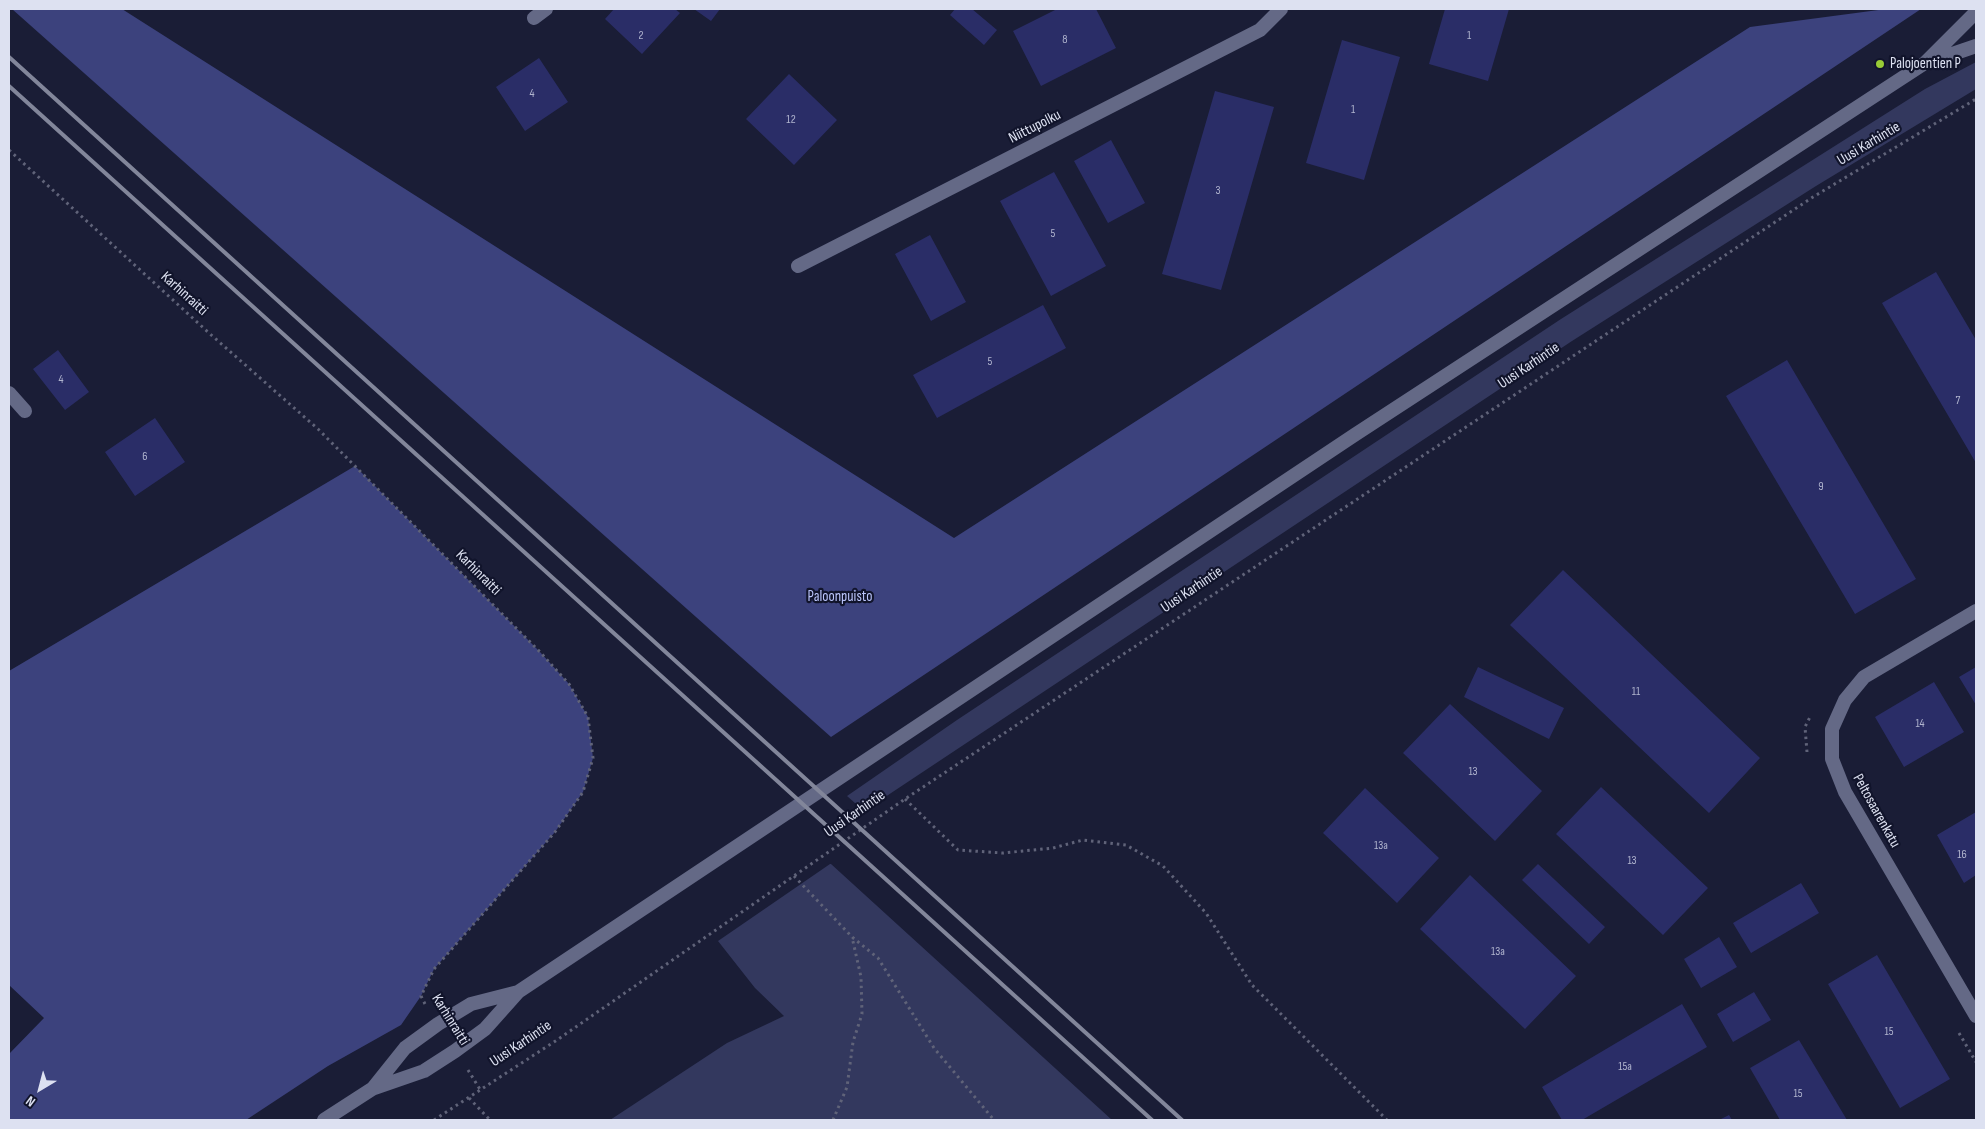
<!DOCTYPE html>
<style>
body{margin:0}
#map{position:relative;width:1985px;height:1129px;overflow:hidden;background:#1a1d36;font-family:"Sofia Sans Condensed",sans-serif}
canvas{display:block}
.frame{position:absolute;inset:0;border:10px solid #dde1f1;pointer-events:none}
.north{position:absolute;left:15px;top:1064px;width:50px;height:50px;-webkit-text-stroke:4px #11142b;paint-order:stroke;rotate:217deg;font-size:14px;font-weight:700;line-height:20px;text-align:center;color:#dde1f1}
.north::after{content:'';display:block;margin:auto;width:18px;height:22px;background:#dde1f1;clip-path:polygon(50% 0,100% 100%,50% 72%,0 100%)}
</style>
<div id="map">
<canvas width="1985" height="1129"></canvas>
<div class="frame"></div>
<div class="north">N</div>
</div>
<script>
const context = document.querySelector('canvas').getContext('2d');
context.lineJoin = 'round';
function fill(path, color) { context.fillStyle = color; context.fill(path, 'evenodd'); }
const toPath = rows => new Path2D(rows.map(r => 'M' + r).join(''));
function strokePath(path, color, width, dash) { context.strokeStyle = color; context.lineWidth = width; context.lineCap = dash ? 'butt' : 'round'; context.setLineDash(dash || []); context.stroke(path); }
function drawText(font, color, halo, rows, align = 'center') {
  context.font = font + ' "Sofia Sans Condensed",sans-serif'; context.lineWidth = 4.5; context.setLineDash([]); context.textBaseline = 'middle'; context.strokeStyle = halo; context.fillStyle = color; for (const [text, x, y, turn = 0] of rows) {
    context.save(); context.translate(x, y); context.rotate((+turn || 0) * Math.PI / 180); context.textAlign = isNaN(turn) ? turn : align; if (halo) context.strokeText(text, 0, 0); context.fillText(text, 0, 0); context.restore();
  }
}
const green = toPath([
 [1976,62,1976,89,1816,186,1572,341,864,811,847,796,957,720,1561,319,1925,89],
 [830,864,831,864,1112,1120,610,1120,727,1043,784,1016,755,988,718,941]
]);
const forest = toPath([
 [12,9,122,9,954,538,1750,27,1886,9,1921,9,831,737],
 [355,466,540,652,569,684,588,717,593,758,583,792,555,832,434,969,421,996,401,1025,328,1066,246,1120,9,1120,9,1054,44,1018,9,985,9,671]
]);
const building = toPath([
 [614,9,675,9,680,13,642,54,605,19],
 [694,9,720,9,711,21],
 [955,9,972,9,997,30,984,45,950,15],
 [1057,9,1096,9,1116,48,1041,86,1013,31],
 [1445,9,1509,9,1488,81,1429,64],
 [1342,40,1400,57,1364,180,1306,163],
 [539,58,568,102,525,131,496,87],
 [789,74,837,120,794,165,746,119],
 [1215,91,1274,107,1221,290,1162,274],
 [1111,140,1145,203,1108,223,1074,161],
 [1054,172,1106,266,1051,296,1000,201],
 [930,235,966,302,931,321,895,254],
 [1936,272,1976,340,1976,463,1882,303],
 [1043,305,1066,348,937,418,913,375],
 [58,350,89,392,65,410,33,369],
 [1787,360,1916,579,1855,614,1726,396],
 [155,418,185,462,135,496,105,452],
 [1563,570,1760,758,1709,813,1510,625],
 [1478,667,1564,708,1549,739,1464,697],
 [1976,667,1976,705,1959,677],
 [1934,682,1964,732,1904,767,1875,717],
 [1450,704,1542,791,1495,841,1403,753],
 [1601,787,1708,888,1663,935,1556,834],
 [1365,788,1439,858,1397,903,1323,833],
 [1976,812,1976,875,1964,883,1937,835],
 [1538,864,1605,927,1589,944,1522,880],
 [1470,875,1576,976,1525,1029,1420,929],
 [1801,883,1819,913,1751,953,1733,923],
 [1719,937,1737,967,1701,988,1684,959],
 [1877,955,1950,1079,1900,1108,1828,984],
 [1754,992,1771,1020,1733,1042,1717,1014],
 [1682,1004,1707,1047,1582,1120,1562,1120,1542,1087],
 [1799,1040,1847,1120,1780,1120,1750,1068],
 [1729,1115,1732,1120,1719,1120]
]);
const path = toPath([
 [9,150,209,333,318,429,540,652,569,684,588,717,593,758,583,792,555,832,434,969,421,996,426,1006],
 [1807,752,1805,727,1810,717],
 [905,799,958,850,1003,853,1053,848,1083,840,1126,845,1163,866,1206,913,1252,985,1387,1120],
 [794,876,852,937,878,958,934,1048,994,1120],
 [1959,1033,1976,1062],
 [468,1070,481,1091],
 [469,1098,490,1120],
 [434,1120,557,1040,905,799,1813,197,1976,99],
 [833,1120,847,1087,853,1042,862,1014,861,977,852,937]
]);
const minor = toPath([
 [534,18,546,9],
 [798,266,1260,30,1281,9],
 [9,393,25,411],
 [1976,611,1864,677,1845,700,1832,729,1832,759,1845,792,1976,1016]
]);
const tertiary = toPath([
 [1929,62,1976,46],
 [373,1088,405,1048,438,1024,471,1004,518,992],
 [324,1120,372,1089,424,1071,455,1051,485,1029,518,992,1356,434,1925,63,1976,12]
]);
const rail = toPath([
 [9,57,1182,1120],
 [9,86,1152,1120]
]);
const markers = [
 [1880,64,5,"#99cb36"]
];
const numberNames = [
 ["2",641,36],
 ["1",1469,36],
 ["8",1065,40],
 ["4",532,94],
 ["1",1353,110],
 ["12",791,120],
 ["3",1218,191],
 ["5",1053,234],
 ["5",990,362],
 ["4",61,380],
 ["7",1958,401],
 ["6",145,457],
 ["9",1821,487],
 ["11",1636,692],
 ["14",1920,724],
 ["13",1473,772],
 ["13a",1381,846],
 ["16",1962,855],
 ["13",1632,861],
 ["13a",1498,952],
 ["15",1889,1032],
 ["15a",1625,1067],
 ["15",1798,1094]
];
const poiNames = [
 ["Palojoentien P",1890,64]
];
const streetNames = [
 ["Niittupolku",1035,127,-27],
 ["Uusi Karhintie",1869,144,-31],
 ["Karhinraitti",184,294,42],
 ["Uusi Karhintie",1529,366,-34],
 ["Karhinraitti",478,573,45],
 ["Uusi Karhintie",1192,590,-34],
 ["Peltosaarenkatu",1876,811,61],
 ["Uusi Karhintie",855,814,-35],
 ["Karhinraitti",450,1020,58],
 ["Uusi Karhintie",521,1044,-34]
];
const parkNames = [
 ["Paloonpuisto",840,597]
];
fill(green, '#33385e');
fill(forest, '#3c427d');
fill(building, '#2a2d67');
strokePath(path, '#606379', 3, [2.5, 4]);
strokePath(minor, '#646986', 14);
strokePath(tertiary, '#646986', 14);
strokePath(rail, '#82869a', 4);
for (const [x, y, r, color] of markers) { const dot = new Path2D(); dot.arc(x, y, r, 0, 2 * Math.PI); context.fillStyle = color; context.fill(dot); strokePath(dot, '#11142b', 2); }
drawText('12px', '#b0b4ce', null, numberNames);
drawText('15px', '#dde1f1', '#11142b', poiNames, 'left');
drawText('15px', '#dde1f1', '#11142b', streetNames);
drawText('15px', '#bcc6fc', '#11142b', parkNames);
</script>
